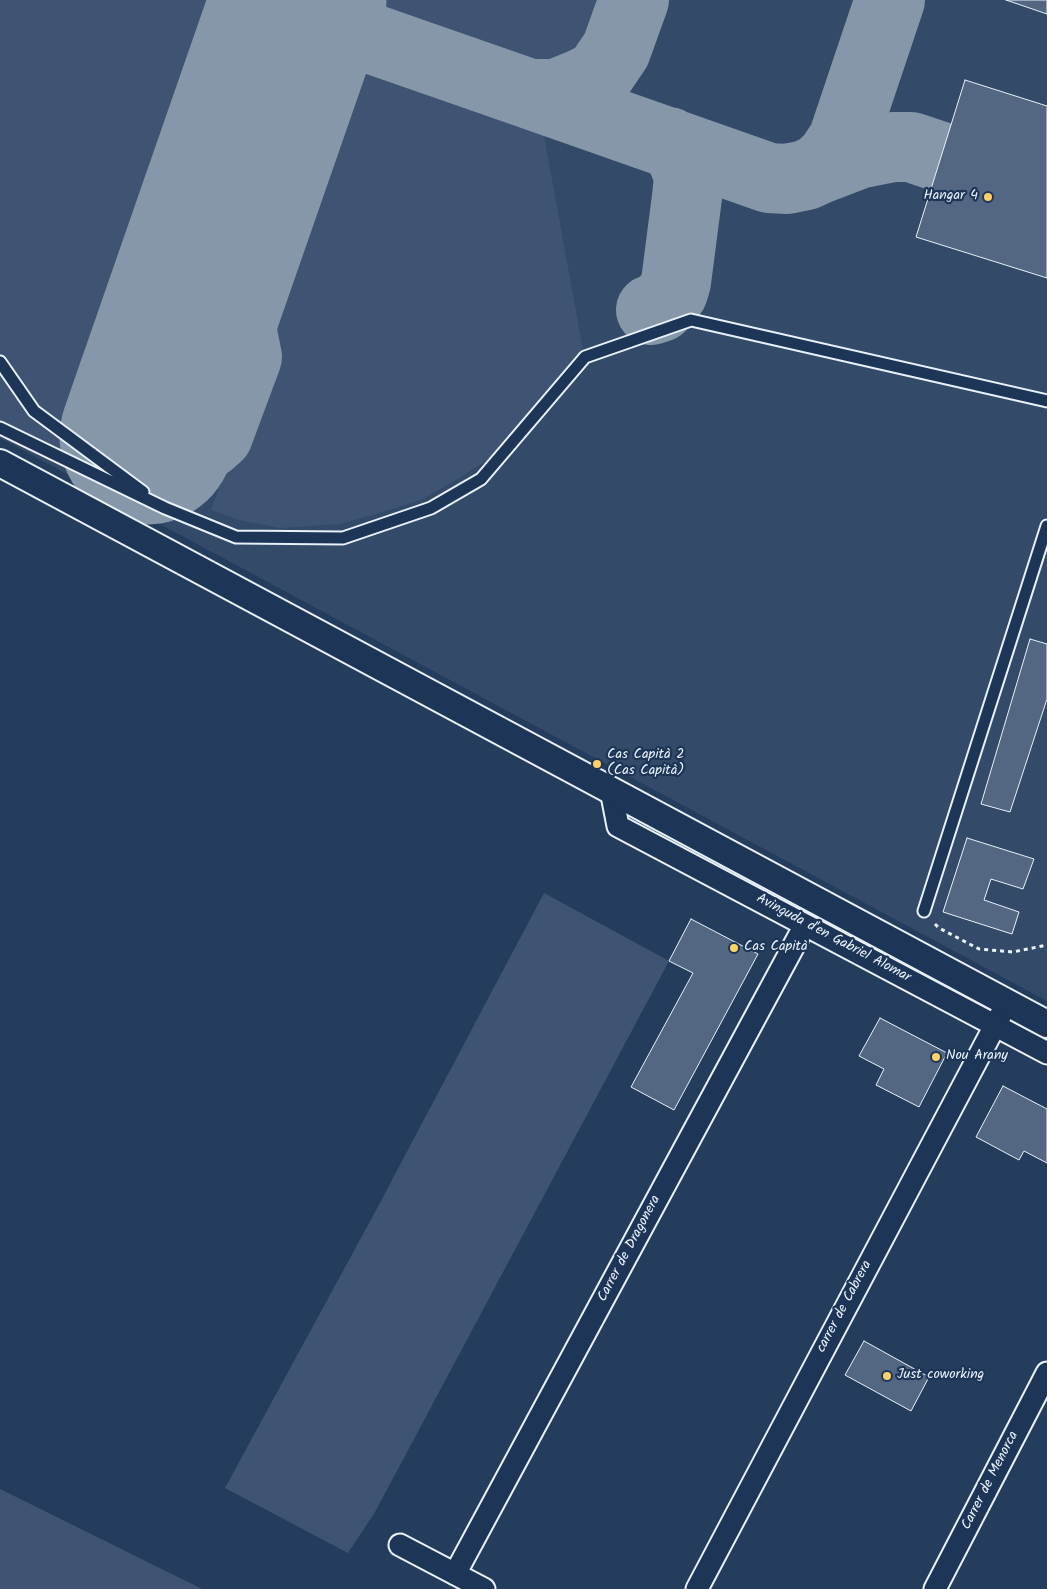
<!DOCTYPE html>
<meta charset="utf-8">
<style>
body{margin:0}
canvas{display:block;background:#253d5d}
</style>
<canvas width="1047" height="1589"></canvas>
<script>
const context = document.querySelector('canvas').getContext('2d');
context.lineJoin = 'round';
function fill(path, color) { context.fillStyle = color; context.fill(path, 'evenodd'); }
const toPath = rows => new Path2D(rows.map(r => 'M' + r).join(''));
function strokePath(path, color, width, dash) { context.strokeStyle = color; context.lineWidth = width; context.lineCap = dash ? 'butt' : 'round'; context.setLineDash(dash || []); context.stroke(path); }
function drawText(font, color, halo, rows, align = 'center') {
  context.font = font + ' Kalam,sans-serif'; context.lineWidth = 4.5; context.setLineDash([]); context.textBaseline = 'middle'; context.strokeStyle = halo; context.fillStyle = color; for (const [text, x, y, turn = 0] of rows) {
    context.save(); context.translate(x, y); context.rotate((+turn || 0) * Math.PI / 180); context.textAlign = isNaN(turn) ? turn : align; if (halo) context.strokeText(text, 0, 0); context.fillText(text, 0, 0); context.restore();
  }
}
const built = toPath([
 [0,0,1047,0,1047,1001,0,438]
]);
const green = toPath([
 [0,0,250,0,87,461,0,427],
 [369,0,610,0,599,31,580,46,539,67,520,68,389,22],
 [359,63,382,64,541,119,583,350,498,453,461,477,423,499,383,512,340,524,280,528,239,520,211,510,265,361,248,274,313,96,335,75],
 [544,893,669,961,375,1512,348,1553,225,1488,374,1214],
 [0,1489,202,1589,0,1589]
]);
const taxiway = toPath([
 [327,0,335,15,352,32,530,94,556,94,581,84,599,75,616,50,634,0],
 [530,94,769,178,787,179,806,175,819,169,831,158,843,140,890,0],
 [819,169,858,154,893,147,911,147,941,157],
 [225,221,193,311,172,336,152,353,144,363,132,392,132,411,137,424,148,438,172,451,186,451,199,448,209,443,218,435,247,357,226,253,225,221,278,73,284,61,292,53,312,39,324,35,352,32],
 [651,310,660,307,673,292,676,282,687,197,689,177,685,165,680,154,669,142]
]);
const runway = toPath([
 [147,437,299,0]
]);
const building = toPath([
 [1006,0,1047,0,1047,14,1006,0],
 [965,80,1047,106,1047,278,916,237,965,80],
 [1030,639,1047,644,1047,699,1010,812,981,804,1030,639],
 [967,838,1034,859,1023,889,991,879,984,900,1019,912,1012,934,943,912,967,838],
 [691,919,758,954,674,1110,631,1087,693,973,669,961,691,919],
 [880,1018,947,1053,919,1107,876,1085,884,1069,859,1056,880,1018],
 [1003,1086,1047,1109,1047,1163,1024,1151,1019,1160,976,1137,1003,1086],
 [864,1341,929,1377,911,1411,845,1375,864,1341]
]);
const path = toPath([
 [935,924,939,928,979,949,1013,952,1047,945]
]);
const service = toPath([
 [0,362,34,411,143,492],
 [0,428,165,508,236,537,343,538,431,508,481,479,585,357,691,320,1047,401],
 [924,911,1047,526]
]);
const minor = toPath([
 [611,790,618,826,1047,1053],
 [400,1545,484,1589],
 [455,1574,805,925],
 [697,1589,1007,1003],
 [935,1589,1047,1373]
]);
const tertiary = toPath([
 [0,463,1047,1024]
]);
const markers = [
 [988,197,5,"#ffd166"],
 [597,764,5,"#ffd166"],
 [734,948,5,"#ffd166"],
 [936,1057,5,"#ffd166"],
 [887,1376,5,"#ffd166"]
];
const poiNames = [
 ["Hangar 4",978,197,"right"],
 ["Cas Capità 2",607,756],
 ["(Cas Capità)",607,772],
 ["Cas Capità",744,948],
 ["Nou Arany",946,1057],
 ["Just coworking",897,1376]
];
const streetNames = [
 ["Avinguda d'en Gabriel Alomar",833,939,28],
 ["Carrer de Dragonera",630,1249,-62],
 ["carrer de Cabrera",845,1307,-62],
 ["Carrer de Menorca",991,1481,-63]
];
fill(built, '#334a68');
fill(green, '#3e5472');
strokePath(taxiway, '#8697aa', 70);
strokePath(runway, '#8697aa', 175);
fill(building, '#536782');
strokePath(building, '#e8f1f8', 1);
strokePath(service, '#e8f1f8', 15);
strokePath(minor, '#e8f1f8', 25);
strokePath(tertiary, '#e8f1f8', 30);
strokePath(path, '#e8f1f8', 3, [4, 4]);
strokePath(service, '#1d3557', 11);
strokePath(minor, '#1d3557', 21);
strokePath(tertiary, '#1d3557', 26);
for (const [x, y, r, color] of markers) { const dot = new Path2D(); dot.arc(x, y, r, 0, 2 * Math.PI); context.fillStyle = color; context.fill(dot); strokePath(dot, '#1d3557', 2); }
drawText('14px', '#e8f1f8', '#1d3557', poiNames, 'left');
drawText('14px', '#e8f1f8', '#1d3557', streetNames);
</script>
